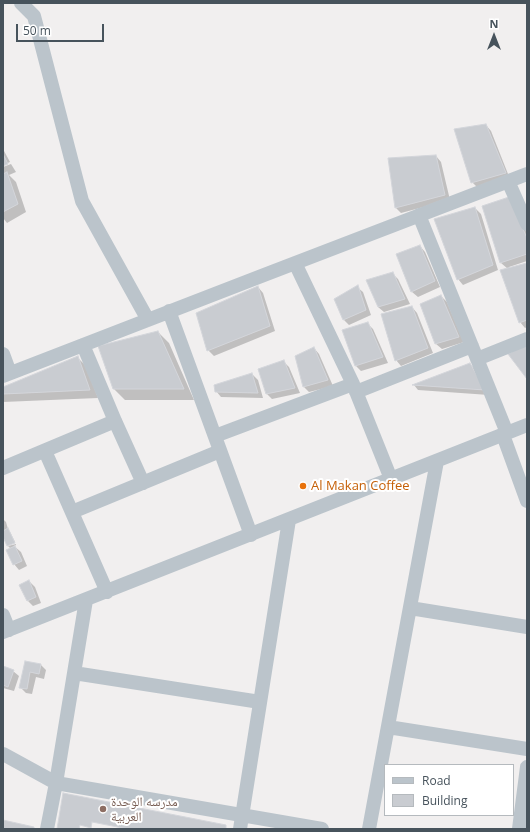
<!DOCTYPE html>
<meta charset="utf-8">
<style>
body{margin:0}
#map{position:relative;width:530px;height:832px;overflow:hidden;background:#f1efef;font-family:"Open Sans",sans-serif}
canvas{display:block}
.frame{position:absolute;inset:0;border:4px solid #47535c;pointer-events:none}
.legend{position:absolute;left:384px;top:764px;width:130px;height:52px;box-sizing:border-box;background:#fff;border:1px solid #b5babe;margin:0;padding:5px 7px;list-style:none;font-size:12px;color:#47535c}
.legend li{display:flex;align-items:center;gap:8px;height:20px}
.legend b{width:20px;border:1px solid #b5babe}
.north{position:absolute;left:474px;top:16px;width:40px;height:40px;-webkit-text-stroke:3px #fff;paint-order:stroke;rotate:0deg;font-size:11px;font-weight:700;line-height:16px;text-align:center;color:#47535c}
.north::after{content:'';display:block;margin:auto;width:14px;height:18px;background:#47535c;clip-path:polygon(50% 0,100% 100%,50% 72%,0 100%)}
.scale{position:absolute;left:16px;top:24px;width:88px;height:18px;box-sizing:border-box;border:2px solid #47535c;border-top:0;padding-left:5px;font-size:12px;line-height:14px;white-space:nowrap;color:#47535c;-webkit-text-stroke:3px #fff;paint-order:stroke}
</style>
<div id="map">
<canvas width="530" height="832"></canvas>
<div class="frame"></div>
<ul class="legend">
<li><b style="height:5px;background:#bbc4cb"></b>Road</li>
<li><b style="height:11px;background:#c9ccd1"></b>Building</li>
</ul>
<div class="north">N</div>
<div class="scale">50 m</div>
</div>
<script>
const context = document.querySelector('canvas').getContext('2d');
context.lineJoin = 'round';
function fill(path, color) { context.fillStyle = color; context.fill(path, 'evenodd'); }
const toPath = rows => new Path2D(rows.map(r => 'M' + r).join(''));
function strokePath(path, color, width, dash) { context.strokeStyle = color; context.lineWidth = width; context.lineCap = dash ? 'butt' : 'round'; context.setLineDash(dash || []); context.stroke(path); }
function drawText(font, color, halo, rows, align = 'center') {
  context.font = font + ' "Open Sans","Noto Naskh Arabic",sans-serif'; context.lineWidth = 4; context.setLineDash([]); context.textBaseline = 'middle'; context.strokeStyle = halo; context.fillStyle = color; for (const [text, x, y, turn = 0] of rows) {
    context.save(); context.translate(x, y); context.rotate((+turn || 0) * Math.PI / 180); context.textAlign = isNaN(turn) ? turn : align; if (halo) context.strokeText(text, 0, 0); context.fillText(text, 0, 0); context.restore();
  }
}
const shadow = toPath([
 [486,125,491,131,510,179,478,188,472,182],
 [3,149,10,162,3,165],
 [436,156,441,162,450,200,401,213,396,208],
 [11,164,16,172,9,175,16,182,26,212,7,223,3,218,3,167],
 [514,204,527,233,527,261,509,267,510,269,527,265,527,327,525,328,520,322,508,269,501,263,483,206],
 [475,208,481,214,498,270,463,285,458,279],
 [420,246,425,252,440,287,418,297,412,292,398,255],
 [392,273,398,279,410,304,384,312,378,307],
 [258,287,263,293,275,331,214,356,208,350],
 [357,287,363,292,371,315,349,325,344,320],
 [441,296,447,302,464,342,442,349,436,344,421,304],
 [412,307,417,313,433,353,401,366,396,360],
 [367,323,373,329,388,363,361,371,356,366],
 [158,332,169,343,194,400,125,400,114,389],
 [314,348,319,354,333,386,309,392,304,387],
 [78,358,86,366,98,398,3,402,3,388],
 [283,361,289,367,300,393,272,399,267,394],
 [470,364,475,369,489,395,418,390,414,385],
 [252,374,258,380,263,398,221,397,216,391],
 [3,519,6,522,8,529,10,532,15,542,7,545,3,534],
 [16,544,16,545,14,546,21,552,27,566,19,570,14,564,11,549,8,546],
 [29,581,35,587,41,603,33,606,28,601],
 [26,662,41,665,46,670,44,679,36,677,32,694,26,693,20,687],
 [3,667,13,671,19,676,14,691,3,688]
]);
const building = toPath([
 [486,124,506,173,471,183,454,129,486,124],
 [3,154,8,164,3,166,3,154],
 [436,155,445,195,395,208,388,158,436,155],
 [7,172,18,204,3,212,3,174,7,172],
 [509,197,527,238,527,254,500,263,482,206,509,197],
 [475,207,493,265,457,280,434,219,475,207],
 [420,245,435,281,411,292,396,254,420,245],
 [527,263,527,320,519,323,500,270,527,263],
 [393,272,405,299,378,307,366,280,393,272],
 [358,285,366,310,343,320,334,299,358,285],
 [258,286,270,326,207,351,196,313,258,286],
 [441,295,459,337,435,344,420,304,441,295],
 [412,306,428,348,395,361,381,314,412,306],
 [368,322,383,357,355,366,342,330,368,322],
 [158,331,184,389,113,389,98,346,158,331],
 [527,344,527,379,508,354,527,344],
 [314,347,328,380,303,387,295,356,314,347],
 [78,356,90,390,3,394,3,387,78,356],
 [284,360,295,388,266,394,258,369,284,360],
 [470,363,485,390,412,385,470,363],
 [252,373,258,393,215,392,214,385,252,373],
 [8,528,15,543,7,546,3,537,3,531,8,528],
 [15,546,22,561,13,565,6,550,15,546],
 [29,580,36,597,27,601,19,585,29,580],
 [25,661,41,664,39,674,30,672,27,689,19,688,25,661],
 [3,666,14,670,8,687,3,685,3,666],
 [63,793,226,825,226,829,57,829,63,793],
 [3,820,34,827,34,829,3,829,3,820],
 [92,822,128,829,79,829,80,825,91,828,92,822]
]);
const minor = toPath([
 [21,3,34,16,82,201,148,320],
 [508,181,527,224],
 [419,215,507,433],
 [295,263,353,384,391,479],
 [169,311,251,535],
 [83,345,115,421,143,483],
 [3,354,10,373],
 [477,359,527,339],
 [3,376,264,275,527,174],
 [356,392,472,346],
 [503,435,527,501],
 [215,436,353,384],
 [45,451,107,592],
 [3,468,115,421],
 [72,512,220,451],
 [410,608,527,627],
 [3,615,9,630],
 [3,632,527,425],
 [74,673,260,702],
 [388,727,527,749],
 [3,754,56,783,86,600],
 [47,829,56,783,322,829],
 [240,829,289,520],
 [369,829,437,461],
 [519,829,527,767]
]);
const markers = [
 [303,486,4,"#e8710a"],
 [103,809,4,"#8d6e63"]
];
const foodNames = [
 ["Al Makan Coffee",311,486]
];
const educationNames = [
 ["مدرسه الوحدة",111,802],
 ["العربية",111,817]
];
fill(shadow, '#0003');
fill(building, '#c9ccd1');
strokePath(building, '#d3d5da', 1);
strokePath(minor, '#bbc4cb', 14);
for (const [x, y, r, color] of markers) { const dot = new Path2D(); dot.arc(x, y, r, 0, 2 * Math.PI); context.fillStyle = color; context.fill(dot); strokePath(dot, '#fff', 1.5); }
drawText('13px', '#c56008', '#fff', foodNames, 'left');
drawText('13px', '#785e54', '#fff', educationNames, 'left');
</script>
